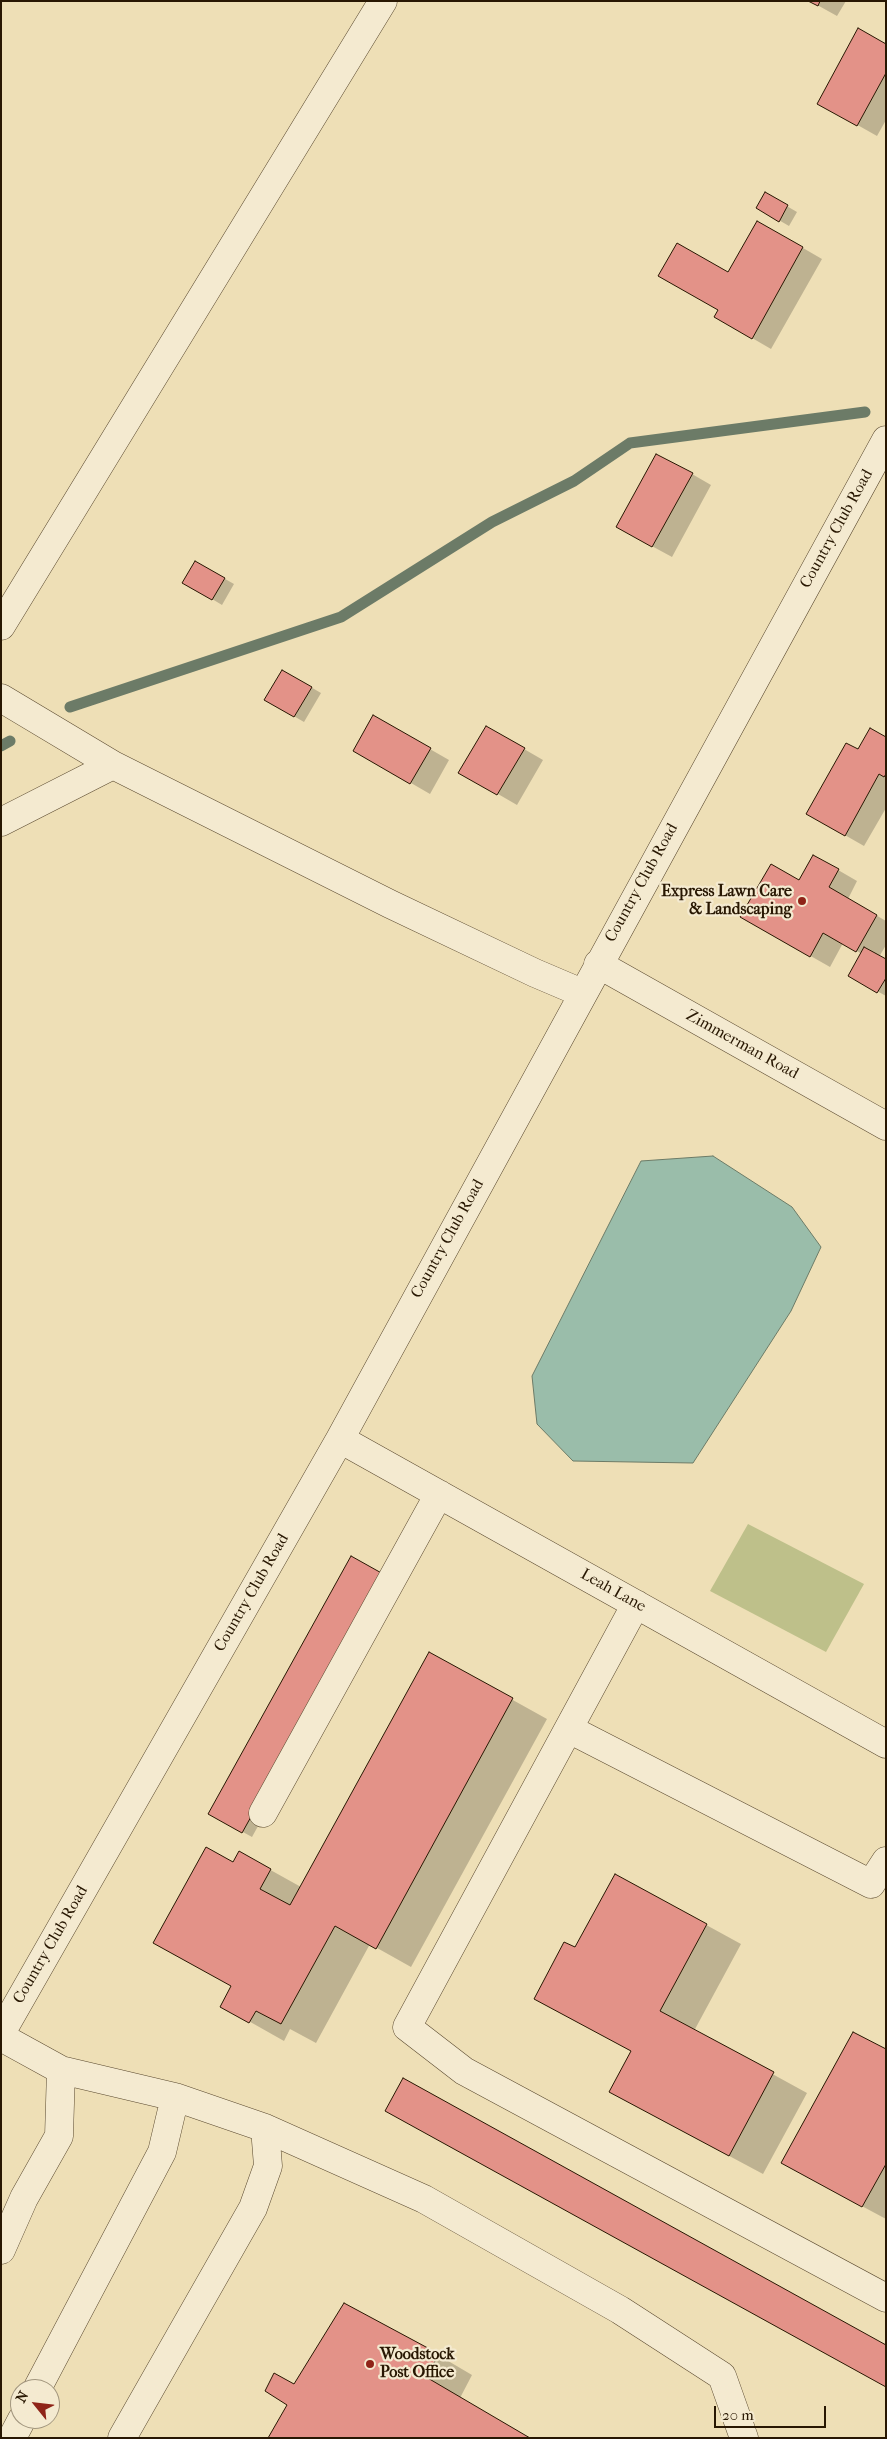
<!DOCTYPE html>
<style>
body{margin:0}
#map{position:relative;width:887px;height:2439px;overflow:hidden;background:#eedfb6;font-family:"IM FELL French Canon",serif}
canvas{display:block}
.frame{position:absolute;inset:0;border:2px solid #281702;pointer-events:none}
.north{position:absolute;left:10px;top:2379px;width:50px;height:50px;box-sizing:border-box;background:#f4ead0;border:1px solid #a2967e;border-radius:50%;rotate:299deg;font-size:14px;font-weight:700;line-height:20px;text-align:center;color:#281702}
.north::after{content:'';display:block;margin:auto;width:18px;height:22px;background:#8f2418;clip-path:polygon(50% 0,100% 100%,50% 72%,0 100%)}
.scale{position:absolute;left:714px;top:2406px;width:112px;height:22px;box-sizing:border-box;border:2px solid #281702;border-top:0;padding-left:6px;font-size:15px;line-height:18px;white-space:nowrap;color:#281702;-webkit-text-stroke:4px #f4ead0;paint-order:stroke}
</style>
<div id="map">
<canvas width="887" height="2439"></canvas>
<div class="frame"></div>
<div class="north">N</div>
<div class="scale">20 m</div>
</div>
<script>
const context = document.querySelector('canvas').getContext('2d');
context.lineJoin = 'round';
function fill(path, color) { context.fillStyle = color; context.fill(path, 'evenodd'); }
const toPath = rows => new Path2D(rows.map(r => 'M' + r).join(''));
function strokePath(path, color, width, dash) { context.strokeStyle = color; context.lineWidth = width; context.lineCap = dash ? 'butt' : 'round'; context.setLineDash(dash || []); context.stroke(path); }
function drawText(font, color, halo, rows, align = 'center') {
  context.font = font + ' "IM FELL French Canon",serif'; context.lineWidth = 4.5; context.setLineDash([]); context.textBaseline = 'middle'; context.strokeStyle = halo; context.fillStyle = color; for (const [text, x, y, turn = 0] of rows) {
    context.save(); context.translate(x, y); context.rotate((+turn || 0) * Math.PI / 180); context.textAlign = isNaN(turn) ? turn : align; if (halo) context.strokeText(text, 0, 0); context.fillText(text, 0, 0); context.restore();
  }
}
const green = toPath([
 [748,1524,864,1584,826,1652,710,1591]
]);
const water = toPath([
 [713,1156,792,1207,821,1247,791,1311,693,1463,573,1461,537,1424,532,1376,641,1161,713,1156]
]);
const shadow = toPath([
 [810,1,846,1,837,16],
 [886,45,886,120,877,136,838,114],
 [766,194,797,212,789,226,758,208],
 [758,222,822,259,771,349,716,317,729,274],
 [692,474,711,485,672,557,637,538],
 [195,562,234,584,222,605,184,582],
 [283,671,321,693,304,722,266,700],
 [374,717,449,760,430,794,354,750],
 [486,727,543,760,517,805,460,772],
 [886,738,886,808,864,846,808,814,858,751],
 [814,856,857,881,848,899,886,921,886,945,879,957,886,960,886,996,850,976,862,954,843,943,830,967,742,917,799,882],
 [393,1582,252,1837,210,1814],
 [430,1654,547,1719,411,1967,370,1944,316,2043,290,2029,284,2041,222,2006,232,1986,234,1864,240,1853,301,1887],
 [615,1875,741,1944,694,2031,807,2093,763,2174,645,2111,632,2051,576,1949],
 [886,2051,886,2219,817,2182],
 [438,2355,472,2375,460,2398,289,2405,294,2386]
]);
const stream = toPath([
 [70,707,341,617,492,522,574,481,630,443,865,412],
 [1,746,10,741]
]);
const building = toPath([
 [808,1,820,1,818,6,808,1],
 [858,28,886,44,886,73,857,126,817,104,858,28],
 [765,192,788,205,779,222,756,208,765,192],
 [757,221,803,247,752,339,714,317,718,310,658,276,677,243,728,272,757,221],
 [656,454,693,473,652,547,616,527,656,454],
 [195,561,225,578,212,600,182,583,195,561],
 [282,670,312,687,294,717,264,700,282,670],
 [373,715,431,748,410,784,353,751,373,715],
 [486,726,525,748,497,795,458,773,486,726],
 [870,728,886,737,886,774,884,777,879,774,845,836,806,814,846,743,858,749,870,728],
 [813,855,839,869,829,887,877,915,856,952,823,933,810,957,740,917,771,864,799,880,813,855],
 [864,947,886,959,886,978,877,993,848,976,864,947],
 [351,1556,385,1575,242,1833,208,1814,351,1556],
 [429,1652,513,1698,376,1949,335,1926,281,2024,256,2011,249,2023,220,2007,231,1986,153,1943,206,1847,233,1862,239,1851,271,1869,260,1889,290,1905,429,1652],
 [615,1874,707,1924,660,2011,774,2072,729,2156,609,2092,631,2051,534,1999,564,1942,575,1947,615,1874],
 [853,2032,886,2049,886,2164,862,2207,781,2163,853,2032],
 [403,2078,886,2345,886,2387,385,2111,403,2078],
 [344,2303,439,2354,426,2377,530,2438,268,2438,287,2405,265,2391,274,2373,294,2384,344,2303]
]);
const minor = toPath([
 [1,626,383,1],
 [1,698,113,765],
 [1,822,113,765,390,904,535,973,582,993],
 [598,964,886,1126],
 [340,1439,886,1744],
 [636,1604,407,2027,464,2071,886,2298],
 [569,1729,871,1884,886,1861],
 [263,1813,439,1494],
 [1,2033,340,1439,886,440],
 [1,2037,61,2070,175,2097,265,2128,424,2199,620,2310,722,2376,744,2438],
 [1,2250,24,2198,59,2136,61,2070],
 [37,2389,162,2152,175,2097],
 [12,2438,22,2419],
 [122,2438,253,2208,268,2166,265,2128]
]);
const markers = [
 [802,901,5,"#8f2418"],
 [370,2364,5,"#8f2418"]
];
const streetNames = [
 ["Country Club Road",837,529,-61],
 ["Country Club Road",642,883,-61],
 ["Zimmerman Road",742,1045,29],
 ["Country Club Road",448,1239,-61],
 ["Leah Lane",613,1591,29],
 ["Country Club Road",252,1593,-60],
 ["Country Club Road",51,1945,-60]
];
const poiNames = [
 ["Express Lawn Care",792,892],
 ["& Landscaping",792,910],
 ["Woodstock",380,2355,"left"],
 ["Post Office",380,2373,"left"]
];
fill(green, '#bec08a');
fill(water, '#9abdaa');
strokePath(water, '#6c7b67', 1);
fill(shadow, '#0003');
strokePath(stream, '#6c7b67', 11);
fill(building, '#e39288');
strokePath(building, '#281702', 1);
strokePath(minor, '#5a492f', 29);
strokePath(minor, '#f4ead0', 28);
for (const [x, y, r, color] of markers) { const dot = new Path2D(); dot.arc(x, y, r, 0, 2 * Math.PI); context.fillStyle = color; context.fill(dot); strokePath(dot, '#f4ead0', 2); }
drawText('16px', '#281702', '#f4ead0', streetNames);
drawText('bold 16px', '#281702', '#f4ead0', poiNames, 'right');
</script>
